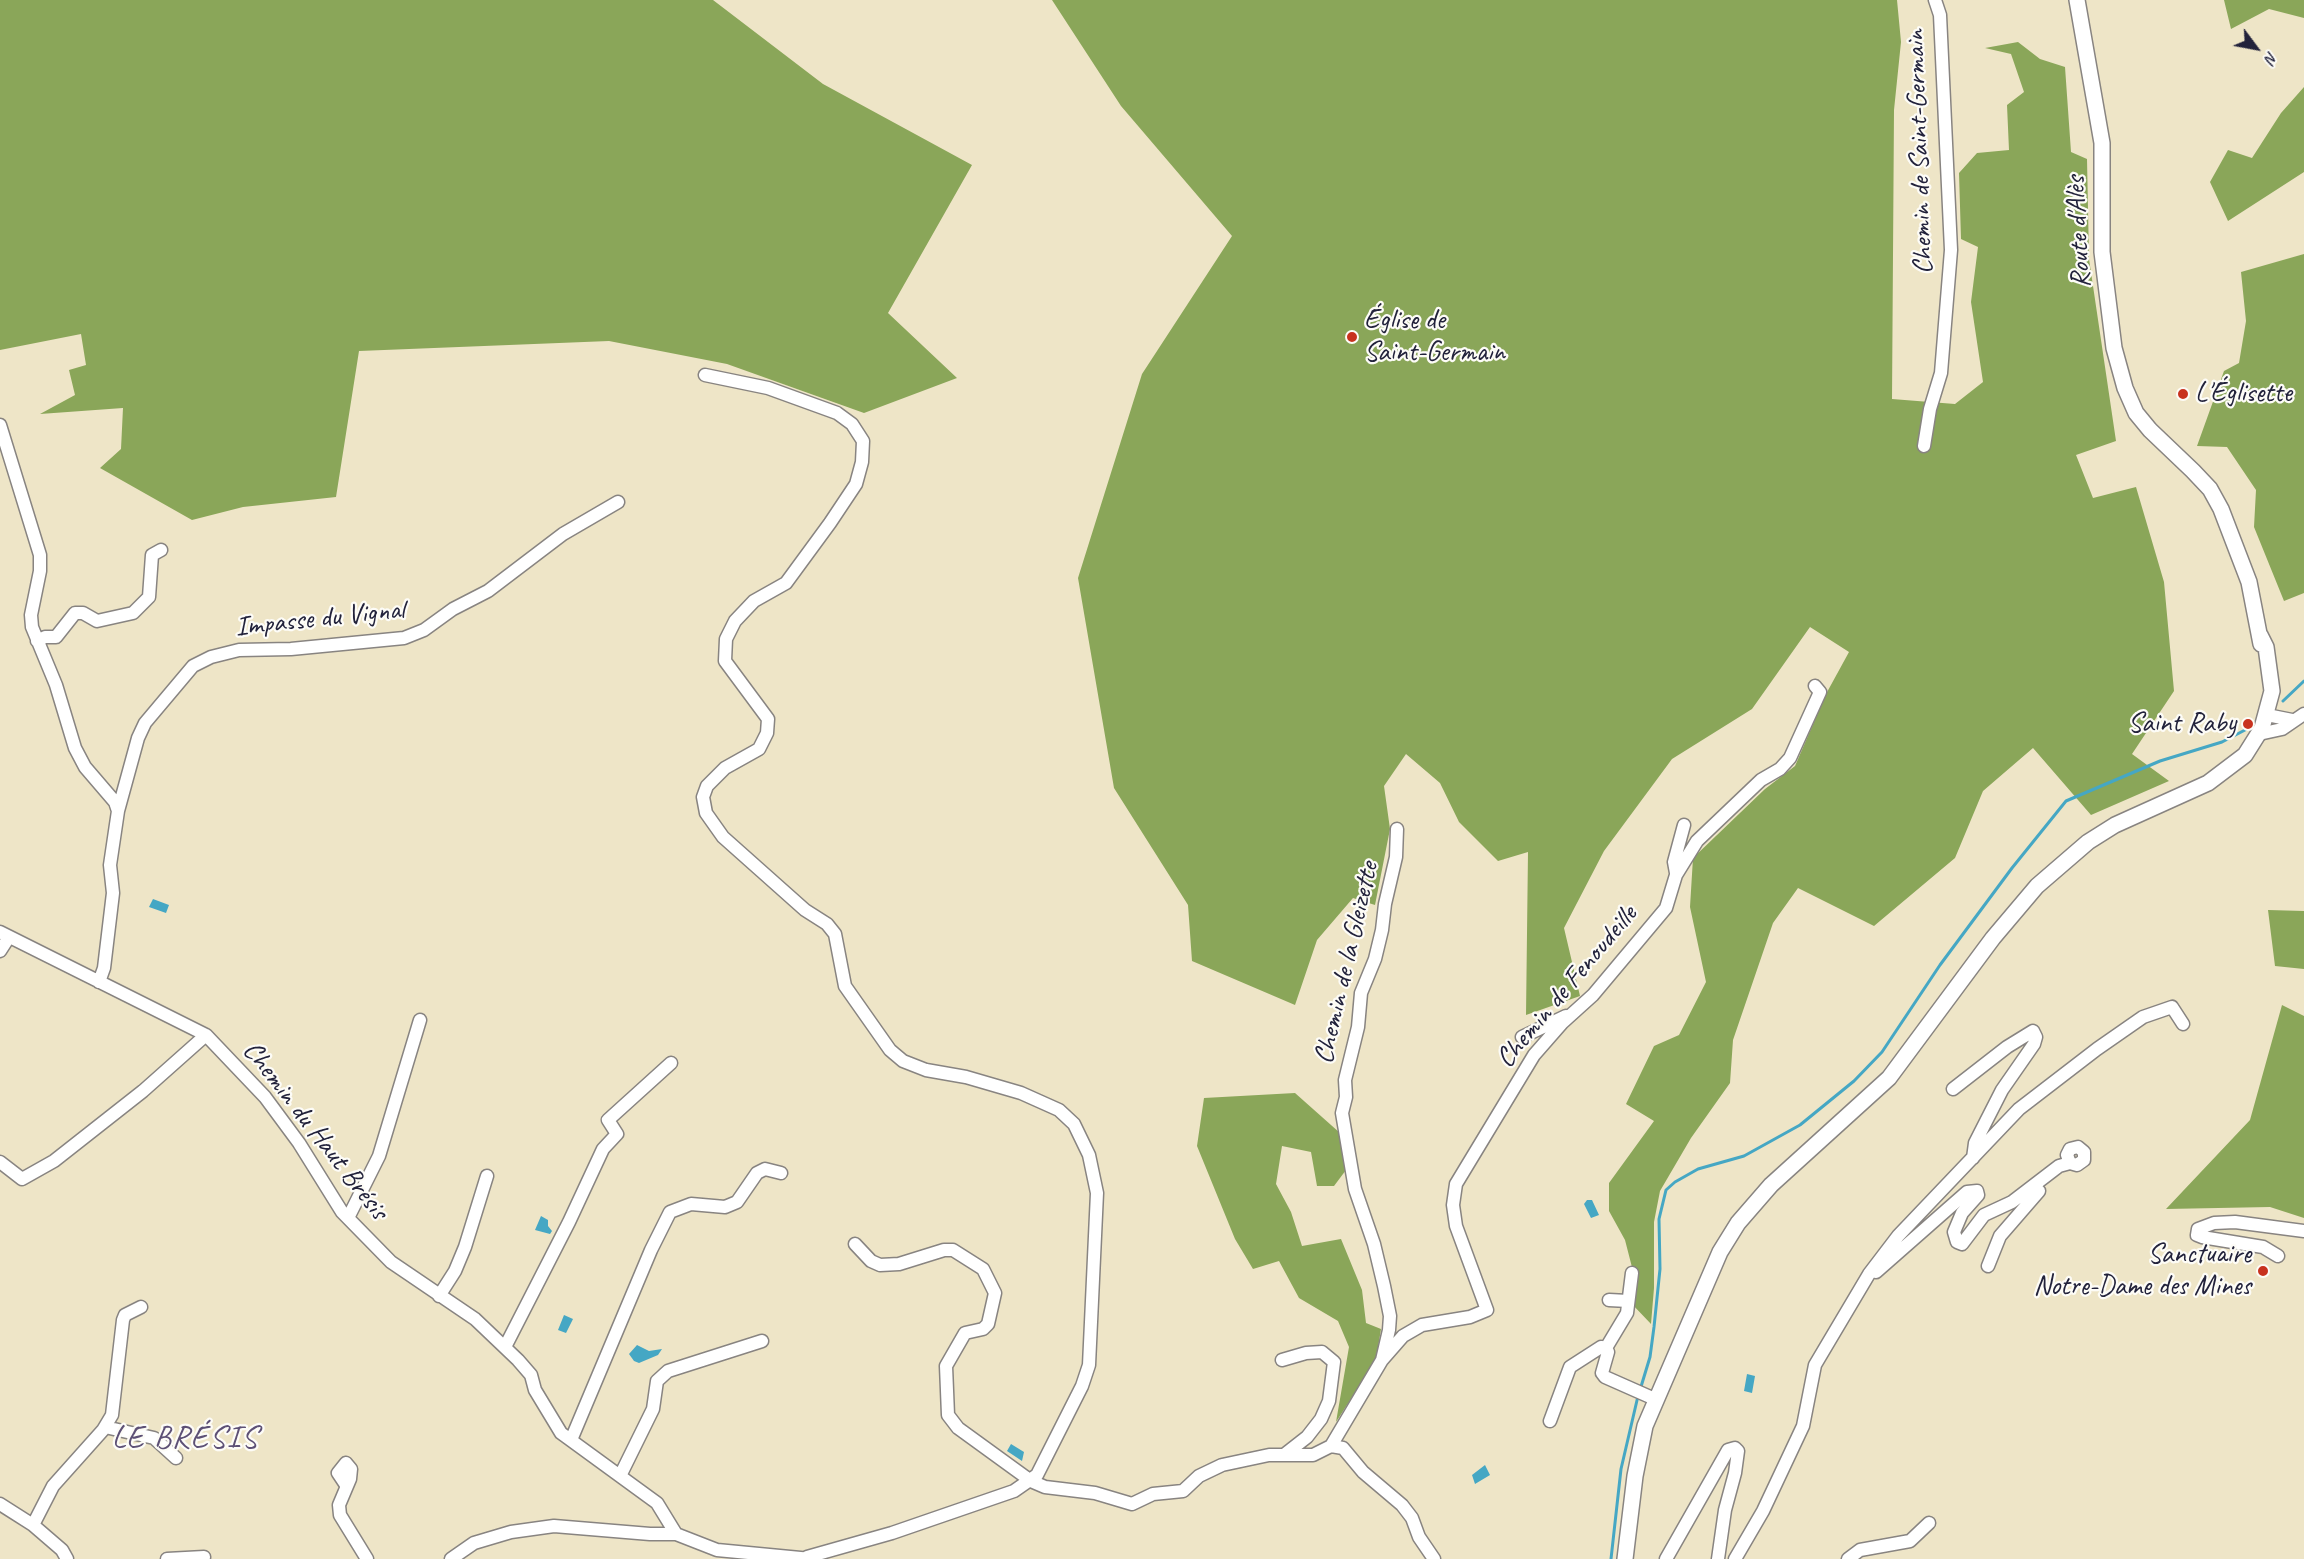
<!DOCTYPE html>
<meta charset="utf-8">
<style>
body{margin:0}
#map{position:relative;width:2304px;height:1559px;overflow:hidden;background:#eee5c7;font-family:Caveat,sans-serif}
canvas{display:block}
.north{position:absolute;left:2226px;top:18px;width:60px;height:60px;-webkit-text-stroke:4px #fdfcf7;paint-order:stroke;rotate:122deg;font-size:16px;font-weight:700;line-height:24px;text-align:center;color:#22223b}
.north::after{content:'';display:block;margin:auto;width:21px;height:27px;background:#22223b;clip-path:polygon(50% 0,100% 100%,50% 72%,0 100%)}
</style>
<div id="map">
<canvas width="2304" height="1559"></canvas>
<div class="north">N</div>
</div>
<script>
const context = document.querySelector('canvas').getContext('2d');
context.lineJoin = 'round';
function fill(path, color) { context.fillStyle = color; context.fill(path, 'evenodd'); }
const toPath = rows => new Path2D(rows.map(r => 'M' + r).join(''));
function strokePath(path, color, width, dash) { context.strokeStyle = color; context.lineWidth = width; context.lineCap = dash ? 'butt' : 'round'; context.setLineDash(dash || []); context.stroke(path); }
function drawText(font, color, halo, rows, align = 'center') {
  context.font = font + ' Caveat,sans-serif'; context.lineWidth = 4.5; context.setLineDash([]); context.textBaseline = 'middle'; context.strokeStyle = halo; context.fillStyle = color; for (const [text, x, y, turn = 0] of rows) {
    context.save(); context.translate(x, y); context.rotate((+turn || 0) * Math.PI / 180); context.textAlign = isNaN(turn) ? turn : align; if (halo) context.strokeText(text, 0, 0); context.fillText(text, 0, 0); context.restore();
  }
}
const forest = toPath([
 [0,0,713,0,823,84,972,165,888,313,957,378,864,413,727,364,609,341,359,351,336,497,243,507,192,520,100,468,121,449,123,408,40,414,75,395,69,370,86,365,81,334,0,350],
 [1052,0,1897,0,1901,42,1894,110,1892,399,1955,404,1983,382,1971,302,1978,247,1961,239,1959,173,1977,153,2009,150,2007,105,2024,92,2011,54,1985,48,2018,42,2040,59,2065,67,2071,152,2087,159,2089,259,2116,441,2076,455,2093,498,2136,487,2164,582,2174,691,2132,754,2169,781,2091,815,2033,748,1983,791,1955,858,1874,926,1798,888,1773,923,1733,1040,1730,1083,1691,1138,1660,1191,1654,1222,1654,1288,1651,1324,1631,1303,1634,1275,1625,1240,1609,1211,1609,1183,1654,1121,1626,1104,1654,1046,1679,1035,1706,982,1690,907,1693,858,1765,789,1795,766,1826,694,1849,652,1810,627,1752,709,1672,759,1604,851,1564,928,1580,996,1526,1015,1528,852,1498,861,1459,822,1440,783,1406,754,1384,786,1390,829,1375,905,1353,898,1317,940,1295,1005,1192,961,1188,905,1114,788,1078,578,1142,374,1232,236,1121,106],
 [2224,0,2304,0,2304,18,2269,9,2231,29],
 [2304,87,2304,172,2228,221,2210,182,2228,150,2252,158,2281,113],
 [2304,254,2304,593,2284,601,2254,527,2256,490,2227,447,2197,446,2224,371,2239,363,2246,321,2241,272],
 [2268,910,2304,911,2304,969,2275,966],
 [2282,1005,2304,1016,2304,1218,2270,1207,2166,1209,2250,1120],
 [1295,1093,1340,1133,1346,1170,1334,1186,1317,1186,1311,1152,1282,1146,1276,1184,1291,1212,1302,1246,1341,1239,1362,1290,1366,1323,1381,1329,1376,1360,1336,1422,1349,1347,1338,1321,1299,1298,1279,1261,1253,1269,1235,1239,1197,1146,1204,1098]
]);
const water = toPath([
 [153,899,169,905,166,913,149,907],
 [1587,1200,1592,1200,1599,1215,1591,1218,1584,1204],
 [541,1216,548,1220,548,1226,552,1231,550,1234,535,1230],
 [564,1315,573,1319,566,1333,558,1330],
 [637,1345,649,1351,662,1349,658,1355,639,1363,634,1361,629,1354],
 [1747,1374,1755,1376,1752,1393,1744,1391],
 [1011,1444,1024,1452,1022,1461,1007,1451],
 [1485,1465,1490,1475,1475,1484,1472,1475]
]);
const stream = toPath([
 [2283,701,2304,681],
 [1640,1390,1650,1357,1654,1327,1660,1269,1659,1219,1666,1190,1675,1182,1698,1169,1744,1156,1800,1125,1854,1081,1882,1052,1940,965,2012,868,2066,801,2160,761,2222,742,2245,730],
 [1611,1559,1621,1469,1638,1396]
]);
const minor = toPath([
 [705,375,768,388,837,413,852,424,863,441,862,462,856,484,830,523,786,583,754,601,735,621,726,639,725,661,768,719,767,733,759,749,725,768,707,786,703,797,706,813,723,837,805,910,827,924,835,934,845,986,890,1050,903,1061,926,1070,966,1077,1021,1093,1059,1110,1074,1124,1089,1155,1097,1193,1089,1365,1082,1386,1037,1475,1014,1491,892,1533,807,1557],
 [0,425,40,555,40,571,31,615,32,627,56,685,75,748,85,767,115,802,118,811,110,865,113,893,104,968,99,982],
 [1924,446,1930,409,1941,373,1951,250,1940,15,1935,0],
 [37,641,45,637,56,637,75,613,83,613,97,621,133,613,149,597,152,555,161,550],
 [2267,715,2292,720],
 [2259,734,2282,729,2304,714],
 [118,811,138,738,145,723,193,666,211,657,239,650,291,649,404,638,424,630,453,609,488,591,563,534,618,502],
 [1676,873,1674,862,1684,825],
 [0,932,206,1035,265,1097,299,1143,342,1212,391,1262,475,1319,518,1360,531,1375,535,1390,561,1433,657,1503,676,1534,717,1550,811,1559],
 [0,951,9,937],
 [1522,1037,1566,1016],
 [1953,1089,2007,1047,2033,1031,2036,1037,2034,1044,2002,1090,1975,1143,1973,1158],
 [0,1162,22,1179,54,1161,143,1091,206,1035],
 [348,1218,379,1156,420,1020],
 [855,1244,871,1261,880,1265,899,1264,944,1250,953,1250,983,1269,995,1293,988,1324,983,1329,965,1333,946,1366,948,1415,958,1428,1031,1481,1045,1487,1095,1493,1132,1504,1153,1494,1183,1491,1199,1476,1222,1465,1269,1455,1313,1455,1331,1446,1343,1448,1363,1472,1402,1505,1412,1518,1419,1537,1434,1559],
 [2278,1256,2263,1247,2202,1237,2197,1235,2198,1229,2214,1223,2235,1222,2304,1231],
 [1988,1266,2000,1236,2039,1191],
 [1876,1272,1967,1192,1977,1191,1978,1195,1962,1213,1954,1232,1957,1242,1962,1244,1984,1215,2012,1202,2059,1166,2070,1163,2077,1165,2084,1160,2084,1152,2078,1147,2070,1149,2067,1155,2070,1163],
 [439,1296,455,1271,465,1247,487,1176],
 [1609,1300,1628,1301],
 [505,1347,569,1222,603,1149,617,1134,608,1120,671,1063],
 [1606,1348,1627,1313,1632,1273],
 [1282,1360,1306,1353,1322,1352,1334,1362,1329,1401,1321,1419,1307,1437,1284,1455],
 [1382,1360,1403,1336,1422,1325,1470,1317,1487,1310,1456,1226,1453,1205,1456,1184,1534,1055,1562,1023,1593,995,1666,908,1676,875,1697,841,1761,780,1780,769,1790,758,1820,692,1815,686],
 [1550,1421,1570,1367,1601,1347,1606,1348,1608,1352,1602,1373,1605,1377,1657,1400],
 [105,1427,154,1438,176,1458],
 [571,1440,651,1250,670,1212,691,1204,725,1207,737,1202,757,1173,765,1169,781,1173],
 [1331,1446,1382,1360,1389,1330,1390,1316,1384,1286,1374,1244,1355,1189,1342,1113,1346,1097,1345,1080,1358,1027,1361,993,1375,959,1382,930,1385,904,1396,857,1397,829],
 [620,1476,653,1409,657,1381,668,1371,762,1341],
 [346,1485,338,1473,346,1463,351,1469,350,1479,339,1505,340,1515,367,1559],
 [0,1504,33,1525,62,1550,67,1559],
 [33,1525,53,1486,103,1430,112,1415,123,1320,125,1315,141,1307],
 [167,1559,204,1557],
 [451,1559,474,1543,511,1532,554,1526,650,1534,676,1534],
 [1666,1559,1728,1450,1735,1448,1738,1451,1735,1473,1725,1510,1718,1559],
 [1735,1559,1763,1511,1803,1426,1815,1365,1869,1274,1898,1236,2019,1109,2097,1049,2143,1017,2172,1007,2183,1024],
 [1848,1559,1860,1550,1910,1541,1929,1523]
]);
const major = toPath([
 [2077,0,2102,143,2102,252,2114,348,2125,388,2136,413,2150,430,2193,471,2210,489,2221,509,2249,582,2261,644],
 [1625,1559,1635,1476,1645,1426,1720,1252,1738,1223,1771,1185,1889,1078,1993,938,2037,886,2088,842,2115,825,2208,783,2245,755,2262,728,2272,691,2266,647,2260,635]
]);
const markers = [
 [1352,337,6,"#c8321e"],
 [2183,394,6,"#c8321e"],
 [2248,724,6,"#c8321e"],
 [2263,1271,6,"#c8321e"]
];
const streetNames = [
 ["Chemin de Saint-Germain",1920,152,-92],
 ["Route d'Alès",2079,232,-93],
 ["Impasse du Vignal",320,619,-6],
 ["Chemin de la Gleizette",1347,963,-77],
 ["Chemin de Fenoudeille",1567,987,-50],
 ["Chemin du Haut Brésis",315,1131,52]
];
const poiNames = [
 ["Église de",1364,321],
 ["Saint-Germain",1364,353],
 ["L'Églisette",2195,394],
 ["Saint Raby",2236,724,"right"],
 ["Sanctuaire",2251,1255,"right"],
 ["Notre-Dame des Mines",2251,1287,"right"]
];
const quarterNames = [
 ["LE BRÉSIS",185,1439]
];
fill(forest, '#8aa659');
fill(water, '#45a7c4');
strokePath(stream, '#45a7c4', 3);
strokePath(minor, '#888481', 15);
strokePath(major, '#888481', 18);
strokePath(minor, '#fff', 12);
strokePath(major, '#fff', 15);
for (const [x, y, r, color] of markers) { const dot = new Path2D(); dot.arc(x, y, r, 0, 2 * Math.PI); context.fillStyle = color; context.fill(dot); strokePath(dot, '#fdfcf7', 2); }
drawText('28px', '#22223b', '#fdfcf7', streetNames);
drawText('28px', '#22223b', '#fdfcf7', poiNames, 'left');
context.letterSpacing = '1.5px';
drawText('32px', '#5d5075', '#fdfcf7', quarterNames);
context.letterSpacing = '0px';
</script>
